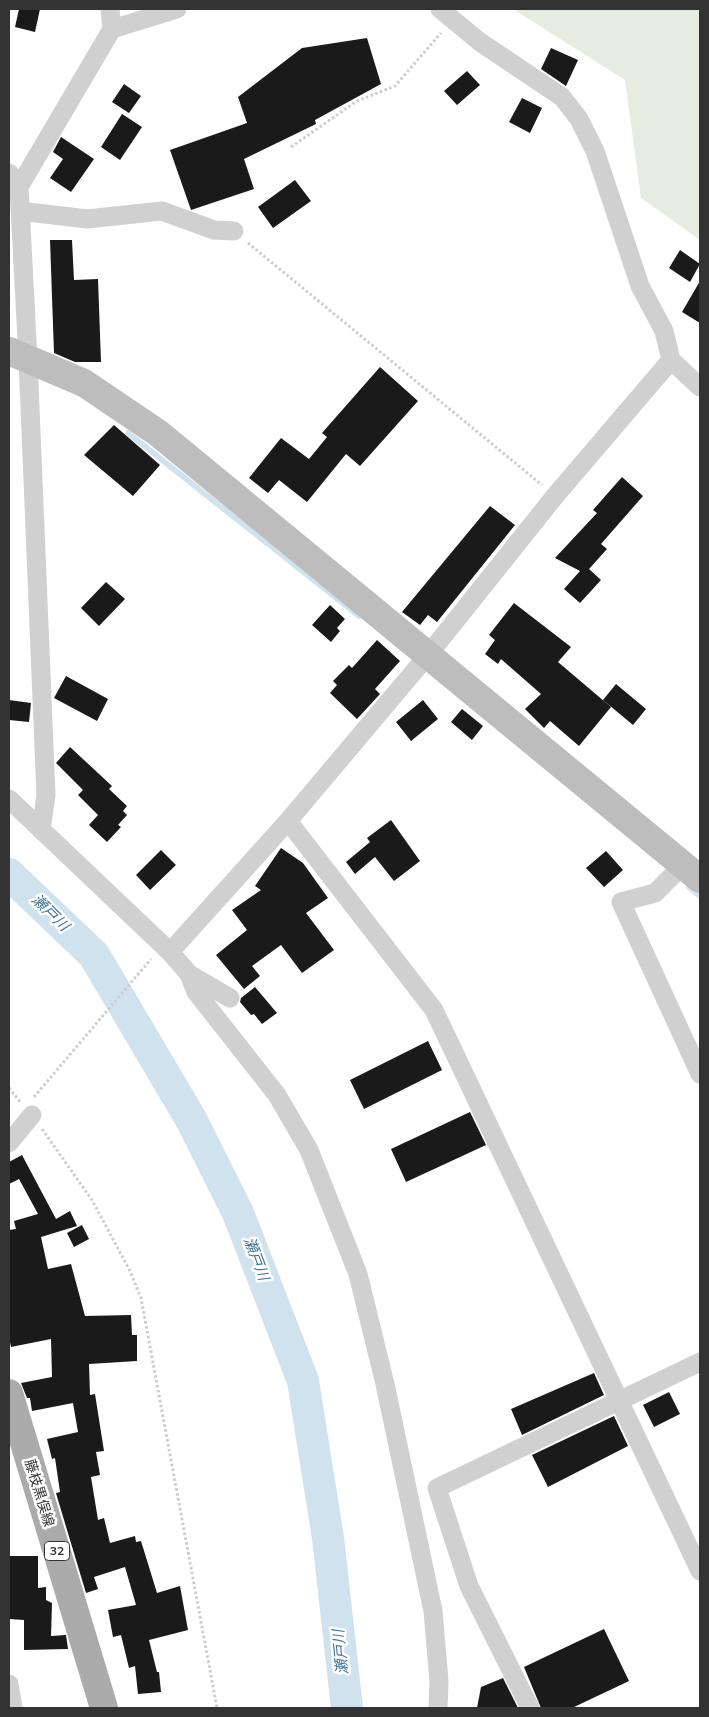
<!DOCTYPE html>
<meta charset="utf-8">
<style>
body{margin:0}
#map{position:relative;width:709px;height:1717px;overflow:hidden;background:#fff;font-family:Mulish,sans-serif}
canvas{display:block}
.frame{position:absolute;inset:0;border:10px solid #333;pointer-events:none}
</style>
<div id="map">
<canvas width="709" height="1717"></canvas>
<div class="frame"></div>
</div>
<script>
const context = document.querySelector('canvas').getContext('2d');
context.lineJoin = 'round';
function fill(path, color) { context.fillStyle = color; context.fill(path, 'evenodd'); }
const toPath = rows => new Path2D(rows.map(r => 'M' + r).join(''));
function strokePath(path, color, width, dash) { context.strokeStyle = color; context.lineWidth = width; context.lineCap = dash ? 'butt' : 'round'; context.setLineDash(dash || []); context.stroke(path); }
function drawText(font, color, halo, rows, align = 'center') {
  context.font = font + ' Mulish,"Noto Sans JP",sans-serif'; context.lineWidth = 5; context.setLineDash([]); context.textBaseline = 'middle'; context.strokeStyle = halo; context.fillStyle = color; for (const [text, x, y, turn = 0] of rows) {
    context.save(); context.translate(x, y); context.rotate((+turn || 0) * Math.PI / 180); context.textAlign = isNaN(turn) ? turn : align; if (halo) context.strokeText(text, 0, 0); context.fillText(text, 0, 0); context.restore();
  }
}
const green = toPath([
 [513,9,700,9,700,240,641,198,625,80]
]);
const stream = toPath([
 [128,433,359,616],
 [689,887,700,896]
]);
const river = toPath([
 [9,874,94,955,192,1121,238,1213,303,1381,328,1538,347,1708]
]);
const building = toPath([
 [19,9,40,9,35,32,15,27],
 [367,38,381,84,315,120,316,124,244,159,254,189,191,210,170,150,247,123,238,97,302,48],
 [551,48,578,60,566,86,541,69],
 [467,71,480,85,457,105,444,91],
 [124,84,141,96,129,113,112,102],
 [522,98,542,108,530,133,509,122],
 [122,114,142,127,120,160,101,147],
 [61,137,94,159,71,192,50,178,63,159,53,152],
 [295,180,311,201,273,228,258,207],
 [50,240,72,240,74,280,98,279,101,362,75,362,54,353],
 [680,250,700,264,690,282,669,268],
 [700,281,700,323,682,312],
 [380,367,418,401,360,466,346,454,307,502,279,480,268,493,249,478,281,438,309,459,327,437,322,433],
 [114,425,160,465,133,496,84,455],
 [622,477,643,496,601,544,607,549,589,569,601,580,580,603,564,589,580,571,555,558,597,513,593,510],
 [490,506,515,525,437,622,428,615,420,625,402,612],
 [106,582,125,599,99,626,81,608],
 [514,603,571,647,558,662,611,707,579,746,550,721,544,728,525,709,541,694,501,659,498,664,485,654,495,640,489,635],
 [330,605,345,619,337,628,340,631,331,642,312,625],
 [377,640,400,661,375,689,380,694,357,719,330,693,337,685,333,681,349,665,352,668],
 [66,676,108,699,97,721,54,698],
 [616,684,646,709,633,725,603,700],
 [9,700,31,703,29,722,9,720],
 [423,700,438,719,411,741,396,722],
 [462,709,483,726,472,740,451,722],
 [70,747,112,786,109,789,127,806,123,811,127,815,118,825,121,827,107,842,89,825,98,815,78,795,83,790,56,763],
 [391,820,420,861,394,881,375,857,355,874,346,862,370,842,367,838],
 [281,848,303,863,328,898,306,913,334,950,302,973,281,945,252,966,260,976,244,989,216,955,247,930,232,910,261,890,255,886],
 [161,850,176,865,150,890,136,875],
 [606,851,623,870,604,887,586,868],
 [255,987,277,1013,262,1024,254,1014,251,1015,240,1002,241,998],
 [428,1041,442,1070,364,1109,350,1080],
 [470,1112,486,1145,406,1182,391,1149],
 [22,1155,56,1219,70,1211,77,1226,41,1237,48,1269,71,1264,85,1316,131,1315,132,1335,137,1335,137,1361,89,1364,90,1395,95,1394,104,1451,96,1452,100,1475,91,1477,98,1520,104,1518,110,1543,135,1536,136,1542,141,1541,157,1593,180,1586,188,1630,149,1640,157,1672,159,1672,161,1692,138,1694,135,1666,129,1668,121,1635,113,1637,108,1610,136,1605,125,1567,94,1577,98,1589,86,1593,58,1500,56,1493,60,1492,55,1458,52,1459,47,1439,78,1432,73,1403,32,1411,30,1398,27,1398,21,1383,52,1377,51,1339,11,1347,9,1337,9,1230,16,1229,14,1221,38,1214,19,1179,9,1184,9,1162],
 [82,1225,89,1239,74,1247,67,1233],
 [594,1373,604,1395,522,1435,511,1409],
 [669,1392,680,1414,654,1427,643,1405],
 [614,1416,628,1446,548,1487,532,1455],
 [9,1556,38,1556,38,1588,46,1587,46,1600,52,1603,51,1636,66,1635,68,1649,24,1650,24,1620,9,1619],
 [604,1629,629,1681,572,1708,541,1708,524,1667],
 [503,1678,518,1708,477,1708,481,1687]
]);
const path = toPath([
 [291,147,357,101,395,86,441,33],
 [248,243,542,485],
 [9,1088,21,1103],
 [34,1097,151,959],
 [42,1129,92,1200,130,1271,141,1298,217,1708]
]);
const street = toPath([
 [110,9,112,29],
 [9,173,19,187,28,359,46,795,41,830],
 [19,187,112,29,177,9],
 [20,211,87,219,162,211,214,230,234,231],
 [671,360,700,387],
 [9,799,170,952,189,974,230,998],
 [288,821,434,1010,700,1571],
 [683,865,655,893,621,902,700,1074],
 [170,952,288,821,428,655,555,496,671,360,664,331,640,286,595,151,579,119,562,97,480,42,440,9],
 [189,974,196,992,277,1095,309,1150,358,1274,385,1384,433,1611,439,1681,438,1708],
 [9,1143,32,1115],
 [9,1684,13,1708],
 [530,1708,469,1586,437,1488,700,1362]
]);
const secondary = toPath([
 [9,351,84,383,158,433,700,879]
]);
const primary = toPath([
 [9,1393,104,1708]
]);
const shields = [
 [57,1551,25]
];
const shieldNames = [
 ["32",57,1551]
];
const streetNames = [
 ["藤枝黒俣線",39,1493,73]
];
const waterNames = [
 ["瀬戸川",50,913,44],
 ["瀬戸川",256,1259,69],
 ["瀬戸川",341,1652,-96]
];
fill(green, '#e6ecdf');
strokePath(stream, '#cfe2ee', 5.5);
strokePath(river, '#cfe2ee', 32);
fill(building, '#1a1a1a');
strokePath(path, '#cdcdcd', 3, [2.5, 2.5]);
strokePath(street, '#d0d0d0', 19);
strokePath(secondary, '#bdbdbd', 28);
strokePath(primary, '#ababab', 28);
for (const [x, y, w] of shields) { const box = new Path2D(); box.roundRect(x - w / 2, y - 9.5, w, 19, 4); context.fillStyle = '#fff'; context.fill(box); strokePath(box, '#333', 1); }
drawText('bold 12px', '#333', null, shieldNames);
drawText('14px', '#333', '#fff', streetNames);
drawText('italic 15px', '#3f7597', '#fff', waterNames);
</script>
